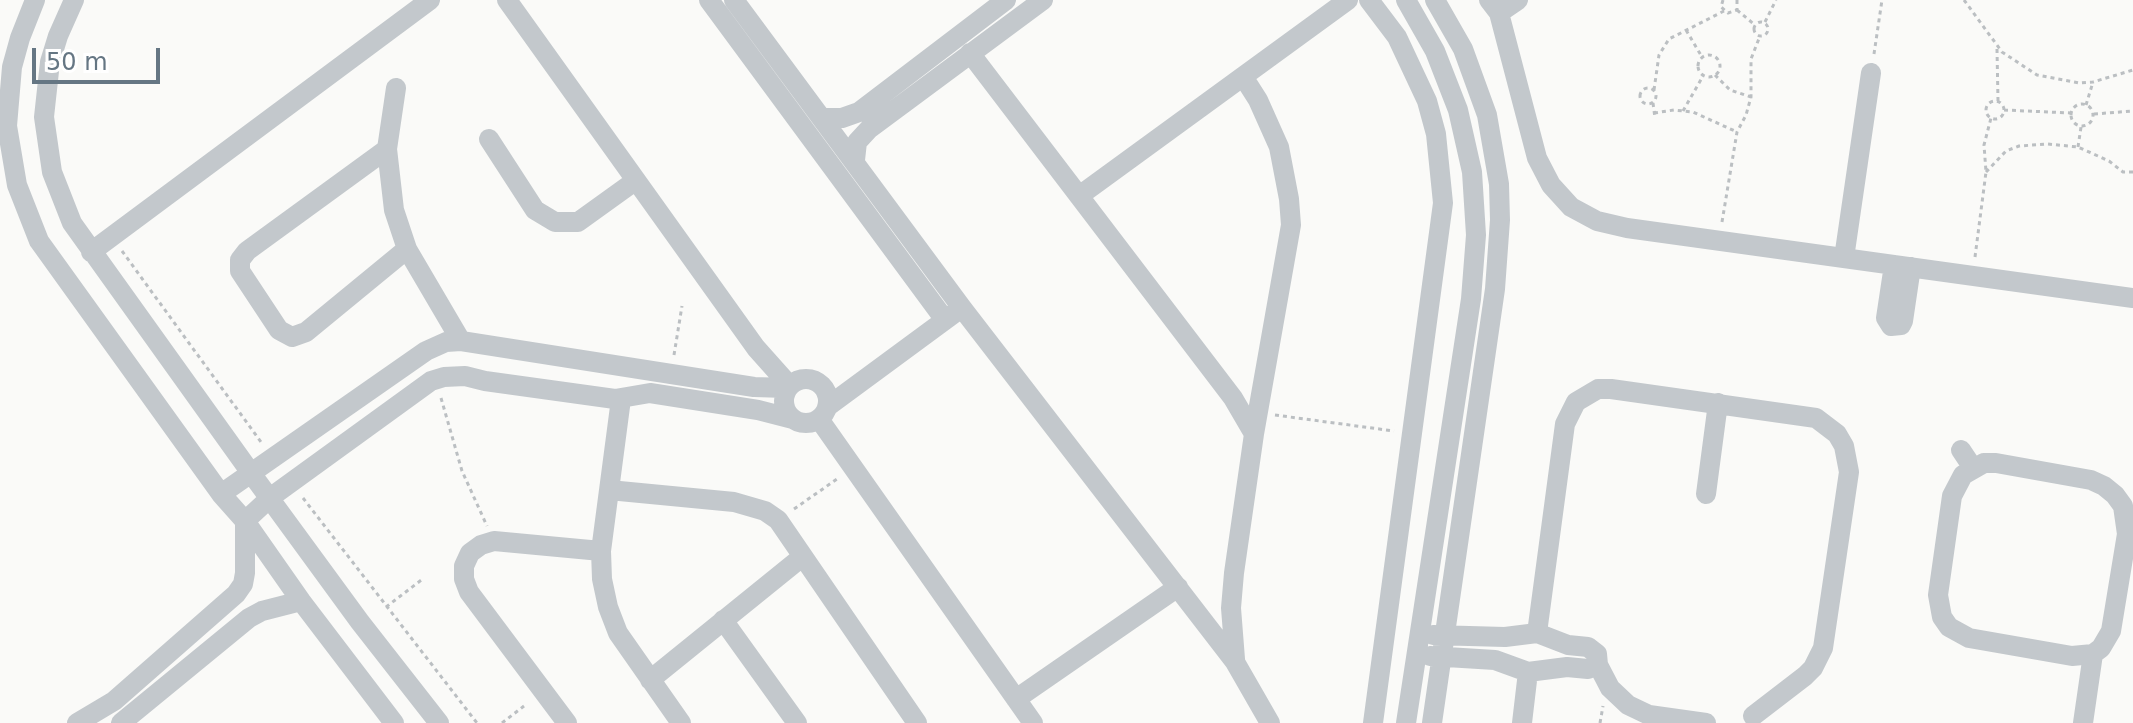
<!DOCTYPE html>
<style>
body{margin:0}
#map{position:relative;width:2133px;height:723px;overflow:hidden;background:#fafaf8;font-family:"DejaVu Sans",sans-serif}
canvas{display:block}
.scale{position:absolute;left:32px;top:48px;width:128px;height:36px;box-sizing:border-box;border:4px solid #657683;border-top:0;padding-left:10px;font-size:24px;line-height:28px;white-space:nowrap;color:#657683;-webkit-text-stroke:6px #fff;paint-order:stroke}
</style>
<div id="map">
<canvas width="2133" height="723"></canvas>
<div class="scale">50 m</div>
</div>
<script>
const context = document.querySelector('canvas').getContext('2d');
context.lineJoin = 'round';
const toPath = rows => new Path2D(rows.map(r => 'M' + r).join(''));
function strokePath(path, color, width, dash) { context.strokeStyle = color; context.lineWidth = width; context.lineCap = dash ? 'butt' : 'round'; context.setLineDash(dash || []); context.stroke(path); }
const path = toPath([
 [1723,0,1721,7,1728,13,1737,10,1737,0],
 [1964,0,2002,52,2037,75,2079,83,2093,82,2133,70],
 [1737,10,1755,25],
 [1765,22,1776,0],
 '1754 29a7 7 0 1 1 14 0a7 7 0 1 1-14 0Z',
 [1686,30,1702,57],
 [1997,49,1998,101],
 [1874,54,1882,0],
 '1698 66a11 11 0 1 1 22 0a11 11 0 1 1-22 0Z',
 [1715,75,1730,90,1751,97],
 '1640 96a8 8 0 1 1 16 0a8 8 0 1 1-16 0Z',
 [1654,90,1659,55,1669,39,1724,11],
 '1986 110a9 9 0 1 1 18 0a9 9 0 1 1-18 0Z',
 [1653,103,1655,118],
 '2071 115a11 11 0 1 1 22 0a11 11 0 1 1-22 0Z',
 [2086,105,2093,82],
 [2004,110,2071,113],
 [1683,111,1703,76],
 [1654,113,1674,110,1693,112,1737,132],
 [2094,114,2133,111],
 [2078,147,2081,127],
 [1986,172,2006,151,2019,146,2048,144,2078,147,2109,161,2123,172,2133,172],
 [1722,222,1737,132,1746,115,1751,97,1751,59,1760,36],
 [122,251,261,442],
 [1975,257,1986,172,1984,145,1991,118],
 [674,355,682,306],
 [441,398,462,471,487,526],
 [1275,415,1394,431],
 [303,498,477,723],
 [794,509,837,479],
 [386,607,424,578],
 [502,723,524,706],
 [1600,723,1603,706]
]);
const minor = toPath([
 [35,0,20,38,12,67,7,126,17,185,39,241,221,494,245,521,301,601,394,723],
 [74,0,58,36,50,62,44,117,52,172,72,223,251,473,360,622,439,723],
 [507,0,756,348,789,385],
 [709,0,945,320],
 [734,0,962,308,1235,662,1270,723],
 [1369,0,1397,37,1427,101,1436,134,1443,203,1373,723],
 [1406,0,1435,51,1458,110,1472,172,1476,235,1471,299,1406,723],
 [1489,0,1499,13,1537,158,1551,185,1571,207,1597,221,1627,228,2133,298],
 [1499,13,1518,0],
 [970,53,1233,398,1254,434],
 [396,88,387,149,394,210,407,249,461,341],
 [823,118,842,118,859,112,1006,0],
 [489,139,535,210,555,222,578,222,635,181],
 [387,149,247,251,240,260,240,271,279,330,292,337,306,332,407,249],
 [855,160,857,142,869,129,1043,0],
 [1079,196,1348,0],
 [91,252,430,0],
 [1844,258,1871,73],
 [1894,265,1886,318,1891,326,1901,325,1903,321,1911,267],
 '784 401a22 22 0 1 1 44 0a22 22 0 1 1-44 0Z',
 [621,399,601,551,602,579,608,607,618,633,681,723],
 [827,407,956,312],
 [819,419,1033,723],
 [1961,450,1973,468],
 [1984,463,1996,463,2091,480,2104,486,2115,495,2123,506,2127,534,2111,631,2101,648,2093,654,2072,656,1969,638,1949,627,1942,617,1938,595,1952,496,1963,475,1984,463],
 [609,490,734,502,765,511,778,520,917,723],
 [221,494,426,351,446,342,461,341,754,387,786,388],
 [1706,494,1718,403],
 [723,620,797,723],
 [1537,633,1565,424,1576,402,1598,389,1611,389,1816,418,1837,434,1844,446,1849,472,1823,648,1813,668,1805,676,1753,716],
 [1433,635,1505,637,1537,633,1568,645,1588,647,1597,654,1598,665,1610,688,1628,705,1649,715,1706,723],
 [1430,656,1495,660,1528,672,1567,667,1588,669,1598,665],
 [1235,659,1231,608,1234,573,1254,434,1291,225,1289,199,1279,147,1258,100,1244,78],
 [650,680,802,557],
 [1016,699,1178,587],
 [77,723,114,701,236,594,243,584,245,573,245,521,271,497,431,381,444,377,465,376,485,381,615,399,650,393,758,410,793,419],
 [121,723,249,618,262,611,301,601],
 [567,723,469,592,464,579,464,566,470,553,481,545,494,541,601,551],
 [1432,723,1495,289,1500,220,1499,184,1487,115,1463,49,1435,0],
 [1522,723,1528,672],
 [2083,723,2093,654]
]);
strokePath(path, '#bbbfc2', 3, [4, 4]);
strokePath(minor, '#c3c8cc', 20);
</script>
